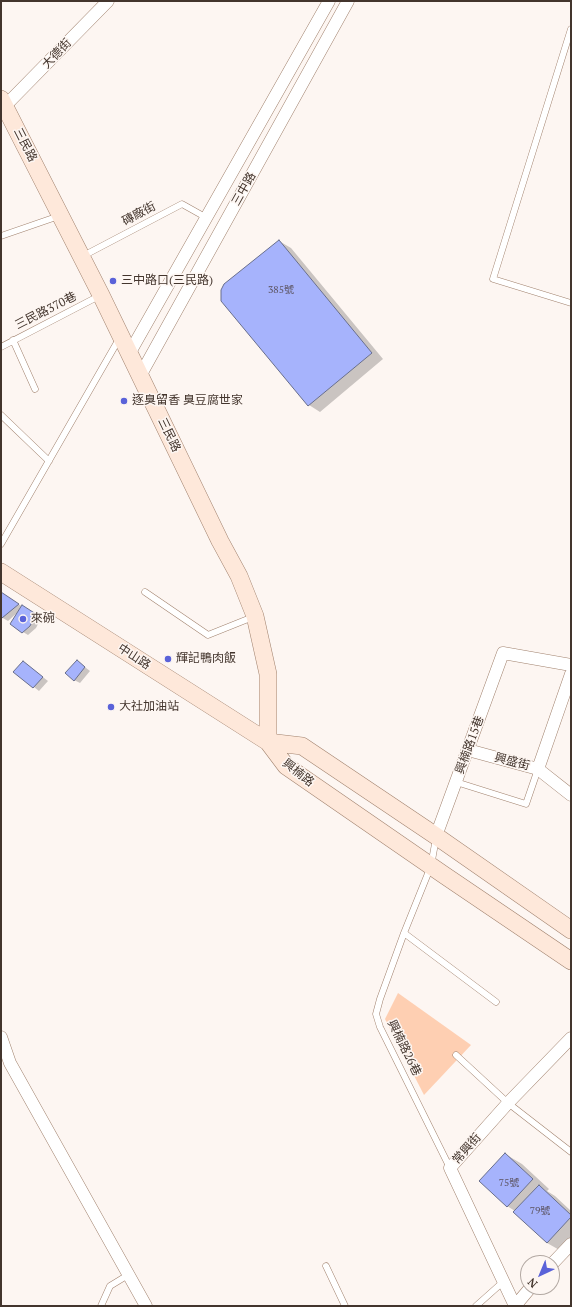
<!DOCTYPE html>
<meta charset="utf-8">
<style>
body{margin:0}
#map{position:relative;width:572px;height:1307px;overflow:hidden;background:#fdf6f2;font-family:"PT Serif",serif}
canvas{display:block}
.frame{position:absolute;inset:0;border:2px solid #43352d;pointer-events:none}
.north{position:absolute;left:520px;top:1255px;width:40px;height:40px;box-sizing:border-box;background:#fdf6f2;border:1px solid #b3a9a3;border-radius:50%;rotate:224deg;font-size:11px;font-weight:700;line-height:16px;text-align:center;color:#43352d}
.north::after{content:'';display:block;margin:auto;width:14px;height:18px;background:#5a62d9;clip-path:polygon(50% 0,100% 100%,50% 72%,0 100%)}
</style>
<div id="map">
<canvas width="572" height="1307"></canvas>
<div class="frame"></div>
<div class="north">N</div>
</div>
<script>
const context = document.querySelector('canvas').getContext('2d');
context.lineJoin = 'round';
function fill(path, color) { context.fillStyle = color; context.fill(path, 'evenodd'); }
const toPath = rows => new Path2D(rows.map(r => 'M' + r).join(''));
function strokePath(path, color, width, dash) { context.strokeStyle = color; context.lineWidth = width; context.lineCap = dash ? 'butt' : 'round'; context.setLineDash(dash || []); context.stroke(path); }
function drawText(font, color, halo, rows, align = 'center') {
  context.font = font + ' "PT Serif","Noto Sans TC",serif'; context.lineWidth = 3; context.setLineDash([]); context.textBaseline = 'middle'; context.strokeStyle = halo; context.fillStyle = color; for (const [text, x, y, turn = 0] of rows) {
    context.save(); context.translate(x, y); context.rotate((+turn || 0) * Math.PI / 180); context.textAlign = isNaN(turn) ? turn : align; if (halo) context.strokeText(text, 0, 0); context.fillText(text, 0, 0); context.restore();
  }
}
const green = toPath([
 [398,993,471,1045,424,1095,385,1019]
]);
const shadow = toPath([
 [279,241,291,248,383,359,320,412,309,405],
 [1,595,7,597,41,618,36,628,28,635,23,632,18,612,8,621,1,617],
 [77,661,90,671,80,683,74,680],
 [23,662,48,681,39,691,15,672],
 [505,1154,522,1164,549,1189,547,1191,555,1196,571,1211,571,1244,563,1252,547,1243,515,1211,507,1206]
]);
const building = toPath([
 [279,240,372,353,308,406,221,301,221,290,224,284,279,240],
 [1,592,19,604,2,618,1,618,1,592],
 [22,605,36,614,30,626,22,633,10,624,22,605],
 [77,660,85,667,74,681,65,673,77,660],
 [23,661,43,677,33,688,13,672,23,661],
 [505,1153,533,1179,507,1207,479,1181,505,1153],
 [539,1185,571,1215,571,1217,547,1243,513,1212,539,1185]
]);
const lane = toPath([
 [571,29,493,279,571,303],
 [1,236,59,216],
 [83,256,182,204,207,218],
 [13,340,35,389],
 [1,347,101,295],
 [1,415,49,461],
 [1,544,119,339],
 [145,592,208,635,253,617],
 [456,782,526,804,538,769],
 [436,838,431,866,404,933,380,999,376,1014,380,1027,450,1168],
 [404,933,496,1002],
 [456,1055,508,1103,571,1152],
 [326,1266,345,1306],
 [101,1306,110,1286,128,1275],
 [476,1306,503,1282]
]);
const street = toPath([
 [5,106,108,1],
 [129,354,329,1],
 [140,376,348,1],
 [468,750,538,769,571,795],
 [538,769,571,674],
 [436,836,503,653,571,665],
 [1,1037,10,1063,146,1306],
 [552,1264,571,1244],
 [515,1306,450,1168,508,1103,571,1038],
 [515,1306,531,1287]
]);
const secondary = toPath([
 [1,99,101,295,220,541,239,576,255,616,268,674,268,742],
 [1,572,268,742,286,766,444,875,571,961],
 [268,742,302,746,436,836,571,930]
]);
const markers = [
 [113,281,4,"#5a62d9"],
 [124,401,4,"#5a62d9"],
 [23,619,4,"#5a62d9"],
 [168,659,4,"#5a62d9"],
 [111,707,4,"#5a62d9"]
];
const numberNames = [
 ["385號",281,290],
 ["75號",509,1183],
 ["79號",540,1211]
];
const streetNames = [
 ["大德街",57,54,-46],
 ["三民路",25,145,63],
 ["三中路",244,189,-61],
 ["磚廠街",139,214,-28],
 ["三民路370巷",46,311,-27],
 ["三民路",169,435,64],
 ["中山路",134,657,33],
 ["興楠路15巷",470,745,-70],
 ["興盛街",512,762,15],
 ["興楠路",298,773,38],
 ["興楠路26巷",404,1048,64],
 ["常興街",467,1149,-49]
];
const poiNames = [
 ["三中路口(三民路)",121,281],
 ["逐臭留香 臭豆腐世家",132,401],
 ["來碗",31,619],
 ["輝記鴨肉飯",176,659],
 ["大社加油站",119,707]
];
fill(green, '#fecfb2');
fill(shadow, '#0003');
fill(building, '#a6b3fc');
strokePath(building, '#686e8c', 1);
strokePath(lane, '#a1826e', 7);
strokePath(street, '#a1826e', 13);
strokePath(secondary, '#a1826e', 18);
strokePath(lane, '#fff', 6);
strokePath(street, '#fff', 12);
strokePath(secondary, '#fee8da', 17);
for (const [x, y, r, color] of markers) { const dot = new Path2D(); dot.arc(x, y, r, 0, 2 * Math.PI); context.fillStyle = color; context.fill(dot); strokePath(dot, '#fdf6f2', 1.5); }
drawText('10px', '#5c5461', null, numberNames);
drawText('12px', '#43352d', '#fdf6f2', streetNames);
drawText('12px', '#43352d', '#fdf6f2', poiNames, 'left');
</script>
